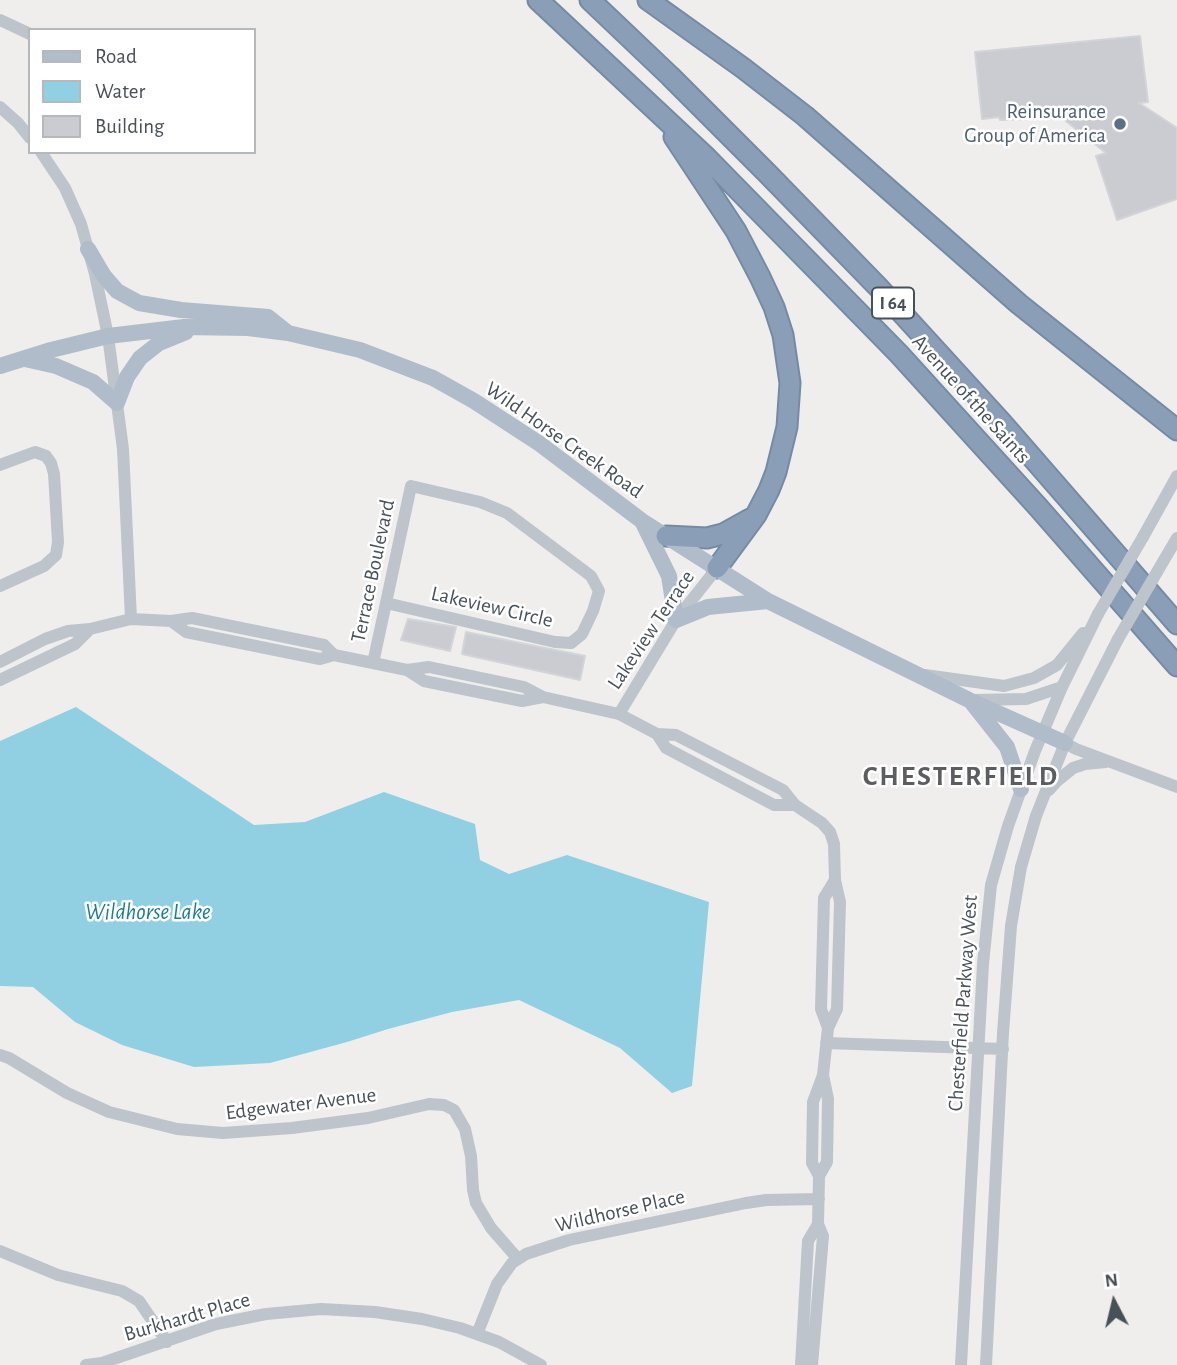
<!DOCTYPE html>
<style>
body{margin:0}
#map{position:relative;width:1177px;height:1365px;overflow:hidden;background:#f0eded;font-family:"Alegreya Sans",sans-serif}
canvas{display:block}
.legend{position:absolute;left:28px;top:28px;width:228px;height:126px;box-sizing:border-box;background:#fff;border:2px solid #b6b9bc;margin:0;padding:9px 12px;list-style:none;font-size:21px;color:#485058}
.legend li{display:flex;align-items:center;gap:14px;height:35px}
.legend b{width:35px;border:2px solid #b6b9bc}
.north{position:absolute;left:1079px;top:1267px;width:70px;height:70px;-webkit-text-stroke:5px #fff;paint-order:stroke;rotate:353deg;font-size:19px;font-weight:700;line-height:28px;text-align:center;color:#485058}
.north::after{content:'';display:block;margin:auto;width:24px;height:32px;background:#485058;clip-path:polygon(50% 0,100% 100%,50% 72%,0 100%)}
</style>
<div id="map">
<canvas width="1177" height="1365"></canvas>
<ul class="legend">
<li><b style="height:9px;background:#b0bcc9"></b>Road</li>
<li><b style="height:19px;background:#91d0e2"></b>Water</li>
<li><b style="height:19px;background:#cbccd1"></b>Building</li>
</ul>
<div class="north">N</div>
</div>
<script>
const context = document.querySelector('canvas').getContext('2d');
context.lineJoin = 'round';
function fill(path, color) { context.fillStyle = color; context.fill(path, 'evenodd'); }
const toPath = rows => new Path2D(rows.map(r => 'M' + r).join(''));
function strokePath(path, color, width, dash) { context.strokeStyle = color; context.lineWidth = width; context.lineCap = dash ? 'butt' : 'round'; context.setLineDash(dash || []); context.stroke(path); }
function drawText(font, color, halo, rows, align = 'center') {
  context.font = font + ' "Alegreya Sans",sans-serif'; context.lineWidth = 5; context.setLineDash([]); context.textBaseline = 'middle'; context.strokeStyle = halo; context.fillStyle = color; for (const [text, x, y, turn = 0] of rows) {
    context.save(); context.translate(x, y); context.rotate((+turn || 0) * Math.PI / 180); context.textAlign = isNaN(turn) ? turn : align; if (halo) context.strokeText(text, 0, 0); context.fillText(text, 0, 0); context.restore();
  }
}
const water = toPath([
 [76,707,254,825,305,822,384,792,475,824,480,860,509,874,567,855,709,902,692,1086,672,1093,620,1048,519,1000,452,1012,388,1029,347,1042,270,1063,194,1067,122,1045,75,1022,33,987,0,986,0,741]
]);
const building = toPath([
 [1140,36,1148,102,1139,103,1177,128,1177,199,1117,220,1096,156,1106,153,1062,118,1000,120,999,117,982,119,975,52,1140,36],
 [408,619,456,627,450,651,401,640,408,619],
 [466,632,585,656,580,680,462,654,466,632]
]);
const minor = toPath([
 [0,20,30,34],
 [0,107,18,123,30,138],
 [41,152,65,188,81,224,95,274,108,336,123,449,131,619],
 [0,465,35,452,46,456,51,463,54,474,58,542,56,555,44,566,0,586],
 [1143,537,1177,476],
 [1164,560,1177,538],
 [90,629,131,619,171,621],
 [334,655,324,645,192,618,171,621,186,632,320,659,334,655,407,670],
 [0,662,45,639,68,631,90,629,75,644,0,680],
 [373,663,386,603,411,486,480,502,507,513,591,576,599,591,593,611,582,634,571,643,555,642,386,603],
 [925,675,1004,686,1034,678,1057,665,1083,633],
 [543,697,522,701,424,681,407,670,429,667,524,687,543,697,619,714,657,734],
 [973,700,1026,699,1062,687],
 [619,714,676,620,717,568],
 [1065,743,1076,749,1177,787],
 [1049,790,1057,781,1073,768,1085,764,1106,762],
 [795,805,774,805,666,748,657,734,676,735,783,790,795,805,822,823,830,832,834,844,835,880],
 [826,1043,1003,1049],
 [0,1055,9,1058,67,1093,109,1112,177,1129,223,1133,292,1128,368,1118,429,1104,444,1105,454,1110,465,1129,471,1156,473,1190,476,1203,491,1228,518,1259],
 [823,1075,828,1028,837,1009,840,902,835,880,824,898,821,1009,828,1028],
 [818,1224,819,1176,812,1163,813,1102,823,1075,828,1099,827,1162,819,1176],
 [0,1251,58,1275,122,1291,139,1301,167,1342],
 [477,1334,497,1284,512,1263,526,1254,569,1240,746,1203,766,1200,819,1199],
 [86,1365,102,1363,216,1324,266,1314,321,1309,375,1312,422,1319,460,1328,499,1342,541,1365],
 [801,1365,808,1241,818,1224,823,1236,812,1365],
 [961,1365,983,964,991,885,1008,826,1035,751,1062,687,1098,614],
 [986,1365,1003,1033,1011,926,1021,867,1036,816,1065,743,1118,639]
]);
const major = toPath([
 [88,249,104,276,117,291,139,303,181,310,268,317,288,333],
 [25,359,56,366,93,382,117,403,127,377,140,358,159,343,186,332],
 [0,366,51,350,108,336,184,327,248,328,288,333,360,350,433,378,474,401,540,444,642,521,768,601,969,700,1065,743],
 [643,523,669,576,676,620,708,607,768,601],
 [973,704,1007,747,1021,789]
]);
const highway = toPath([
 [538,0,707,158,899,354,1038,507,1177,666],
 [590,0,670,76,767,173,879,288,1003,424,1177,624],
 [648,0,743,68,805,116,1019,304,1177,430],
 [674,137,736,231,760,277,774,307,783,335,790,383,787,427,776,472,769,490,756,515,717,568],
 [666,536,707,538,723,534,750,519]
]);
const minorBridge = toPath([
 [1098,614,1143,537],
 [1118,639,1164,560]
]);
const markers = [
 [1120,124,7,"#5c6f8a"]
];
const shields = [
 [893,303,42]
];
const shieldNames = [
 ["I 64",893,303]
];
const serviceNames = [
 ["Reinsurance",1106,112],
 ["Group of America",1106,136]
];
const streetNames = [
 ["Avenue of the Saints",971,399,48],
 ["Wild Horse Creek Road",564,440,35],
 ["Terrace Boulevard",373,571,-78],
 ["Lakeview Circle",492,607,13],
 ["Lakeview Terrace",651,630,-56],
 ["Chesterfield Parkway West",963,1003,-86],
 ["Edgewater Avenue",301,1104,-7],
 ["Wildhorse Place",620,1211,-13],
 ["Burkhardt Place",187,1317,-16]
];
const waterNames = [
 ["Wildhorse Lake",148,912]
];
const districtNames = [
 ["CHESTERFIELD",961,777]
];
fill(water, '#91d0e2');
fill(building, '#cbccd1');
strokePath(building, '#d2d4d8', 2);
strokePath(highway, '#758aa3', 23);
strokePath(minor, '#bdc4cb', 12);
strokePath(major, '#b0bcc9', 16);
strokePath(highway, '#8a9fb7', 19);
strokePath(minorBridge, '#bdc4cb', 12);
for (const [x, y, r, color] of markers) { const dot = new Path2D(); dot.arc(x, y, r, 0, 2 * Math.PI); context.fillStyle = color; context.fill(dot); strokePath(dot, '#fff', 2.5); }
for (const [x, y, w] of shields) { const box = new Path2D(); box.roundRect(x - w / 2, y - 15.5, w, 31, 5); context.fillStyle = '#fff'; context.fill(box); strokePath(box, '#485058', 2); }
drawText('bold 19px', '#485058', null, shieldNames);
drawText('21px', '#4e5e75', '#fff', serviceNames, 'right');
drawText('21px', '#485058', '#fff', streetNames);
drawText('italic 23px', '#1b7c97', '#fff', waterNames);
context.letterSpacing = '2px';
drawText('bold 28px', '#5b5d61', '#fff', districtNames);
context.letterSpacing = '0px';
</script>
